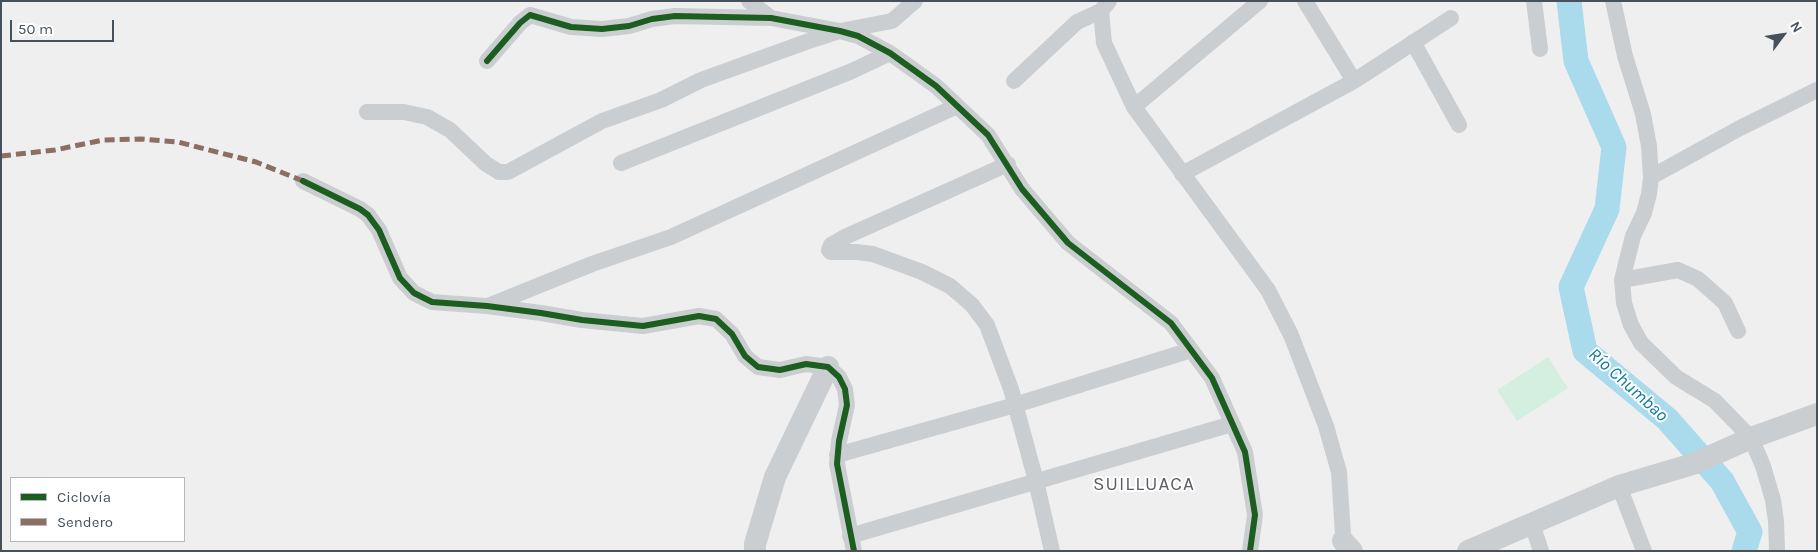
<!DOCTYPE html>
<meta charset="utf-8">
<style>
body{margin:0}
#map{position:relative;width:1818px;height:552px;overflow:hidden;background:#f0efef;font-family:Karla,sans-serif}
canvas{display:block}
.frame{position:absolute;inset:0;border:2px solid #47515c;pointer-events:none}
.legend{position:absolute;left:10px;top:477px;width:175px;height:65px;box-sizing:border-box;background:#fff;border:1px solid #b5b9be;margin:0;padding:6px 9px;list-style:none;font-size:15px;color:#47515c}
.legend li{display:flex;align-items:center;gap:10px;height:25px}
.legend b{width:25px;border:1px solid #b5b9be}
.north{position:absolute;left:1758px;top:10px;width:50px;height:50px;-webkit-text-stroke:4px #fff;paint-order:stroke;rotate:59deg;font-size:14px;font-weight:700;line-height:20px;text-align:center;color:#47515c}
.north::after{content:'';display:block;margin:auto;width:18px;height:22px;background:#47515c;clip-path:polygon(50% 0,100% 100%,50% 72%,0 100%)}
.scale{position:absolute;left:10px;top:20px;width:104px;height:22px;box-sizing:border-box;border:2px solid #47515c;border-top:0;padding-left:6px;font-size:15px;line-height:18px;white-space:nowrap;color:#47515c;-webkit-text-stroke:4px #fff;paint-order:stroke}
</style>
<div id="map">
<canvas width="1818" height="552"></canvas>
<div class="frame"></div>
<ul class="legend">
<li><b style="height:6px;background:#1b5e20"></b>Ciclovía</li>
<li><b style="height:6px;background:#8d6e63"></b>Sendero</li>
</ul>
<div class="north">N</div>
<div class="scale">50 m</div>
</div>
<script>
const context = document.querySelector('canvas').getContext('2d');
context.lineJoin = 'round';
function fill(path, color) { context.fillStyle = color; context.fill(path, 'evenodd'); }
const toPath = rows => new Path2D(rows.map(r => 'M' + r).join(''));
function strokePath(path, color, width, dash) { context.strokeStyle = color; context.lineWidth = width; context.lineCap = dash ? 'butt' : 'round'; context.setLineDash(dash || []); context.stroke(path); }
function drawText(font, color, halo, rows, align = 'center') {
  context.font = font + ' Karla,sans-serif'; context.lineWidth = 4; context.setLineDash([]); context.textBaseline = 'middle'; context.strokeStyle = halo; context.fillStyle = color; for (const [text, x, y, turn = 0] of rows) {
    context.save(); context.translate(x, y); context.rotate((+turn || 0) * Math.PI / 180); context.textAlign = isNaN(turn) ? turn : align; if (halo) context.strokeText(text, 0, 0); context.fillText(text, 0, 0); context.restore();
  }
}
const green = toPath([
 [1548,357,1568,388,1517,421,1497,390]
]);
const river = toPath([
 [1569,1,1576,61,1614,147,1607,209,1571,287,1585,351,1667,419,1722,481,1750,532,1744,551]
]);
const street = toPath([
 [749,1,771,18],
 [1109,1,1101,11,1104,43,1134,107,1268,290,1291,335,1326,426,1339,472,1344,551],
 [1305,1,1354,81],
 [1534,1,1540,49],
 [1613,1,1625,56,1643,114,1649,146,1651,177,1649,194,1644,213,1633,236,1622,280,1624,303,1631,325,1641,343,1676,377,1715,401,1751,438,1763,466,1773,500,1776,521,1777,551],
 [1413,42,1459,125],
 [487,61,520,23,530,15,571,27,602,29,629,26,652,19,675,16,771,18,840,31,858,36,890,53,936,86,988,135,1022,189,1068,243,1171,323,1212,378,1245,452,1255,515,1250,551],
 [1014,81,1077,22,1101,11],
 [1134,107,1260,1],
 [367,112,404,112,427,117,450,130,486,164,499,172,508,172,602,121,661,100,701,80,806,42,840,31,892,21,915,1],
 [621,163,852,71,890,53],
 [1008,164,847,236,831,245,829,250,831,252,856,252,873,254,922,272,950,286,972,305,987,325,1011,389,1036,481,1052,551],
 [1182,174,1354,81,1451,18],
 [1651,177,1740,128,1817,90],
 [303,181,360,209,368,215,379,230,400,278,414,293,432,302,487,306,541,313,582,320,643,326,699,316,716,319,732,334,745,356,758,367,780,370,806,364,828,367,839,377,845,389,847,405,839,441,837,464,854,551],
 [1622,280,1678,270,1698,279,1725,303,1738,331],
 [488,306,592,264,671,237,957,106],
 [837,455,1015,405,1191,350],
 [1619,486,1644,551],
 [1532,524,1541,551],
 [850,536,1232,424]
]);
const secondary = toPath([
 [1343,541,1352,551],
 [755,551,755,544,775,477,828,367],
 [1468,551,1619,486,1693,464,1751,438,1817,414]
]);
const quiet = toPath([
 [1,156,55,150,103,140,141,139,178,142,256,162,303,181]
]);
const cycleway = toPath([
 [487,61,520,23,530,15,571,27,602,29,629,26,652,19,675,16,771,18,840,31,858,36,890,53,936,86,988,135,1022,189,1068,243,1171,323,1212,378,1245,452,1255,515,1250,551],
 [303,181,360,209,368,215,379,230,400,278,414,293,432,302,487,306,541,313,582,320,643,326,699,316,716,319,732,334,745,356,758,367,780,370,806,364,828,367,839,377,845,389,847,405,839,441,837,464,854,551]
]);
const waterNames = [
 ["Río Chumbao",1628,385,42]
];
const quarterNames = [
 ["SUILLUACA",1144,485]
];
fill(green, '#d4efdf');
strokePath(river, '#a9dbec', 25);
strokePath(street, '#cbced0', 16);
strokePath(secondary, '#cbced1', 22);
strokePath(quiet, '#8d6e63', 5, [10, 5]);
strokePath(cycleway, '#1b5e20', 6);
drawText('italic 18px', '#0d7aa0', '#fff', waterNames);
context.letterSpacing = '1px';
drawText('19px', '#5b5e63', '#fff', quarterNames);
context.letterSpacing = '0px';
</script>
